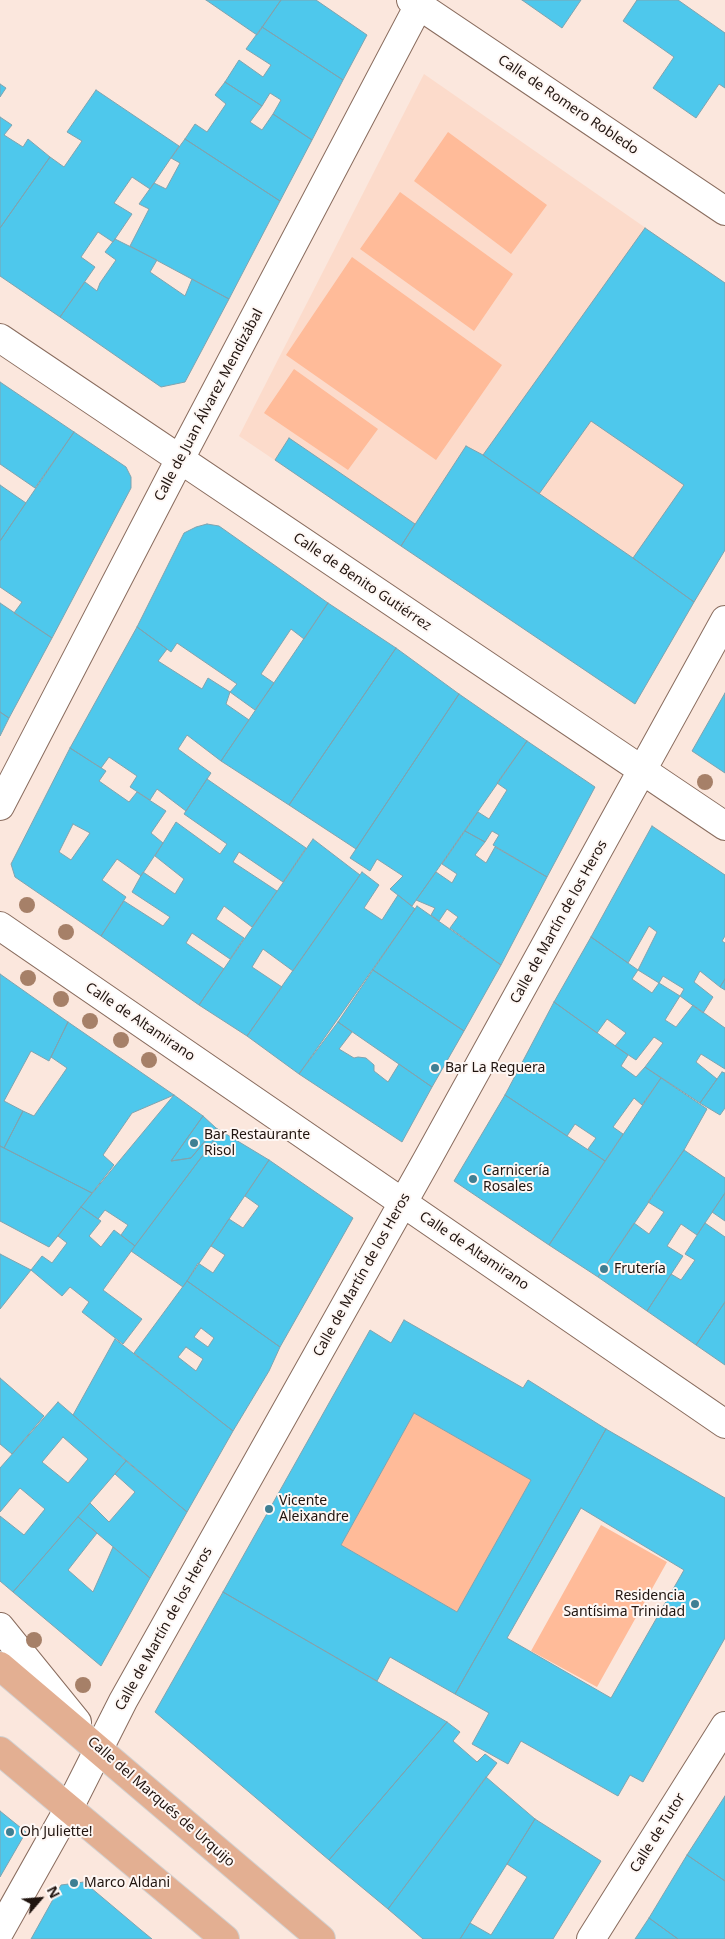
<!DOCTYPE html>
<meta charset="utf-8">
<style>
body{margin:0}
#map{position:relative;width:725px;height:1939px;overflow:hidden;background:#fbe7dd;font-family:"Noto Sans",sans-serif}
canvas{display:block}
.north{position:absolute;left:15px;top:1874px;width:50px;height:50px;-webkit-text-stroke:4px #fef7f4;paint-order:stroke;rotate:63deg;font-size:14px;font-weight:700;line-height:20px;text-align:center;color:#20140f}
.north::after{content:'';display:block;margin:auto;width:18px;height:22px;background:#20140f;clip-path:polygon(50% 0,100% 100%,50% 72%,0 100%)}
</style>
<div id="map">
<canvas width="725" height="1939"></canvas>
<div class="north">N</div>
</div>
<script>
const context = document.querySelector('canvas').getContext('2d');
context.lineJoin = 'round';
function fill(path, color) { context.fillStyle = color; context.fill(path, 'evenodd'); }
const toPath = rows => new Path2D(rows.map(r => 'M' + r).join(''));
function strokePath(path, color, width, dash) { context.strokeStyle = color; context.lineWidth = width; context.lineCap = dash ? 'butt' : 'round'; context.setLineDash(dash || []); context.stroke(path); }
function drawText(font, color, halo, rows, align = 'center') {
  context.font = font + ' "Noto Sans",sans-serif'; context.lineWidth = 4; context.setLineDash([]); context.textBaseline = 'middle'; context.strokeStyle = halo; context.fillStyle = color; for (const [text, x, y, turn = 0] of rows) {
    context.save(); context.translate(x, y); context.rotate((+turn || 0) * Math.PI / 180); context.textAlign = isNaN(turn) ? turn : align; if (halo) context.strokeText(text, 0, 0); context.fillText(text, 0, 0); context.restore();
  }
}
const built = toPath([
 [424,74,725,283,725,550,635,704,239,436]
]);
const green = toPath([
 [448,132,547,205,511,254,414,181],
 [400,192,513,274,474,331,360,249],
 [352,257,502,365,436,460,286,355],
 [294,369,378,429,348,470,264,413],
 [414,1413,531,1480,457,1612,341,1545],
 [601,1525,667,1562,597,1687,531,1651]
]);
const building = toPath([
 [206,0,281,0,257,35,206,0],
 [281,0,316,0,367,35,343,80,262,27,281,0],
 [522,0,581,0,562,28,522,0],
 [637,0,678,0,725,33,725,88,719,84,696,118,653,88,674,57,623,21,637,0],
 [262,27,343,80,312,140,273,114,281,100,270,93,262,106,225,82,239,60,263,77,271,65,246,49,262,27],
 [225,82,262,106,250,122,262,130,273,114,312,140,280,201,185,139,195,124,207,132,226,104,215,95,225,82],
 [0,84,6,88,0,97,0,84],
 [96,90,179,146,150,189,132,177,114,203,132,214,113,242,98,232,81,257,95,267,60,317,0,276,0,228,50,157,64,167,82,141,67,132,96,90],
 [0,117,12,125,4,135,23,147,28,139,50,157,0,228,0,117],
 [185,139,280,201,229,299,130,246,149,209,139,204,154,183,166,189,180,163,171,158,185,139],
 [645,228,725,283,725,550,694,602,633,558,684,485,591,421,539,494,483,455,645,228],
 [115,239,157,260,150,272,185,296,192,279,229,299,185,382,161,387,60,317,85,282,97,291,100,283,116,260,105,252,115,239],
 [0,382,74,432,35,488,0,464,0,382],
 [74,432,126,467,131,477,131,488,52,638,14,613,22,602,0,587,0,541,74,432],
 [289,438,415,524,401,546,275,460,289,438],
 [466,446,483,455,633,558,694,602,635,704,401,546,466,446],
 [0,485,26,503,0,541,0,485],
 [207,524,219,526,328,603,304,639,291,629,261,674,274,683,255,710,230,692,237,684,177,643,171,652,137,627,184,533,196,527,207,524],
 [0,603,52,638,9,718,0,712,0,603],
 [328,603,396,648,289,805,221,761,328,603],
 [137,627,167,649,158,661,202,689,208,678,230,692,226,704,249,720,221,761,187,735,178,749,211,773,186,811,157,789,150,800,130,787,137,776,109,757,101,768,70,748,137,627],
 [396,648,459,694,356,849,289,805,396,648],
 [725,693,725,773,692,751,725,693],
 [459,694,527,741,412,906,390,889,403,876,377,859,370,871,350,858,459,694],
 [0,712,9,718,0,736,0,712],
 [527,741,595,787,547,877,493,845,499,835,492,831,485,842,465,831,478,812,489,819,507,790,497,783,527,741],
 [70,748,106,771,99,781,129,802,137,792,166,811,151,833,163,843,141,876,117,859,102,880,126,897,101,936,15,877,11,864,70,748],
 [73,824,90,833,71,860,59,852,73,824],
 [207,779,306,848,283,882,239,852,233,862,277,891,252,927,224,906,216,919,244,938,230,959,192,933,186,943,224,969,199,1005,101,936,124,901,163,926,170,917,132,892,143,872,175,894,184,879,155,856,176,822,220,854,227,844,184,814,207,779],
 [652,826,725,875,725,936,722,941,725,943,725,979,720,987,700,971,694,982,713,997,703,1013,680,996,684,989,663,976,659,983,638,970,657,932,649,926,628,963,591,937,652,826],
 [465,831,485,842,475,855,486,863,495,847,547,877,501,965,450,928,458,917,447,909,439,921,431,915,435,908,416,900,436,872,452,883,457,874,442,864,465,831],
 [313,839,360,875,293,971,263,949,252,967,282,987,247,1036,199,1005,313,839],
 [362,872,379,885,364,908,382,920,398,895,415,909,299,1074,247,1036,362,872],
 [417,906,501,965,464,1031,373,970,417,906],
 [591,937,638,970,632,979,652,993,659,983,680,996,665,1020,676,1027,693,1005,725,1028,725,1069,701,1054,696,1062,717,1079,700,1103,645,1067,663,1043,654,1037,636,1060,615,1046,626,1033,607,1019,597,1033,554,1002,591,937],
 [373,970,464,1031,432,1087,338,1022,373,970],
 [0,974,68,1022,49,1061,31,1051,4,1101,23,1111,4,1148,0,1146,0,974],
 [725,979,725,990,720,987,725,979],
 [554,1002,628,1055,621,1066,636,1077,645,1067,661,1078,642,1105,634,1098,613,1127,623,1134,605,1161,588,1149,596,1138,575,1124,567,1136,505,1095,554,1002],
 [68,1022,174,1095,132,1113,103,1155,114,1165,92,1193,4,1148,23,1111,34,1116,67,1068,51,1057,68,1022],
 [338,1022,352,1032,339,1049,354,1058,358,1057,366,1058,374,1065,374,1071,388,1082,399,1064,432,1087,402,1142,299,1074,338,1022],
 [722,1072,725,1073,725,1108,720,1115,700,1103,722,1072],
 [661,1078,707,1109,684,1150,598,1277,549,1245,661,1078],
 [174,1095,203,1116,171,1161,191,1158,216,1128,221,1131,135,1246,121,1235,128,1225,105,1210,98,1219,81,1207,174,1095],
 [505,1095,605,1161,549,1245,454,1181,505,1095],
 [203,1116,216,1128,191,1158,171,1161,203,1116],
 [221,1131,269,1160,183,1287,131,1251,221,1131],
 [0,1146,92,1193,49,1247,0,1221,0,1146],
 [684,1150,725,1178,725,1193,697,1235,681,1224,667,1246,683,1256,647,1311,598,1277,634,1223,649,1234,664,1212,648,1202,684,1150],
 [269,1160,353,1218,280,1347,187,1281,198,1263,213,1273,225,1255,211,1246,229,1219,243,1228,259,1206,245,1196,269,1160],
 [725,1193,725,1221,712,1212,725,1193],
 [81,1207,101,1221,89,1236,101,1247,114,1230,135,1246,103,1290,142,1319,123,1344,82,1312,89,1302,70,1287,62,1296,31,1270,42,1256,52,1263,67,1243,58,1236,81,1207],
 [705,1223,725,1237,725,1302,696,1345,647,1311,671,1274,681,1280,695,1260,685,1254,705,1223],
 [0,1254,31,1270,0,1309,0,1254],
 [187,1281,280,1347,269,1371,233,1431,134,1353,187,1281],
 [201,1328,214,1338,208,1347,194,1337,201,1328],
 [186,1347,203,1359,196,1371,178,1357,186,1347],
 [725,1302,725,1365,696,1345,725,1302],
 [404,1320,523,1388,528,1380,606,1429,455,1694,390,1657,377,1681,223,1592,370,1330,391,1343,404,1320],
 [414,1413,531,1480,457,1612,341,1545,414,1413],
 [115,1339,233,1431,187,1512,73,1415,115,1339],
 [0,1378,44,1416,12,1454,0,1444,0,1378],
 [58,1402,126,1461,13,1592,0,1581,0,1516,24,1535,45,1509,20,1488,0,1512,0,1468,58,1402],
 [63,1437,88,1459,68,1483,42,1462,63,1437],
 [606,1429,725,1498,725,1638,643,1782,630,1775,618,1796,521,1741,508,1764,472,1744,489,1713,455,1694,606,1429],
 [581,1508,684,1570,611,1698,507,1638,581,1508],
 [126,1461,187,1512,150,1578,78,1517,90,1503,109,1522,135,1492,115,1474,126,1461],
 [78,1517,97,1533,68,1570,93,1592,113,1547,150,1578,101,1666,13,1592,78,1517],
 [223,1592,447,1722,329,1860,155,1712,223,1592],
 [447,1722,460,1732,453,1741,477,1762,485,1754,497,1763,388,1909,329,1860,447,1722],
 [486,1777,535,1819,460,1939,423,1939,388,1909,486,1777],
 [725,1796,725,1881,687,1855,725,1796],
 [0,1811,26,1832,0,1877,0,1811],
 [535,1819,601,1861,553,1939,460,1939,470,1923,491,1935,527,1877,507,1864,535,1819],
 [687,1855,725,1881,725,1939,678,1939,649,1918,687,1855],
 [84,1882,141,1930,152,1939,31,1939,61,1885,84,1882],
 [649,1918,678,1939,635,1939,649,1918]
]);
const minor = toPath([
 [411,0,725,211],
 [0,338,725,826],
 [0,806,180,459,419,5],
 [0,926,725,1424],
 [0,1627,77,1722],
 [0,1931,69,1808,123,1701,428,1158,725,620],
 [591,1939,725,1726]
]);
const major = toPath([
 [0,1666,321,1939],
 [0,1751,225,1939]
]);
const trees = [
 [705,782],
 [27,905],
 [66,932],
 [28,978],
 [61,999],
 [90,1021],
 [121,1040],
 [149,1060],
 [34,1640],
 [83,1685]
];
const markers = [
 [435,1068,5,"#3f7f93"],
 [194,1143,5,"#3f7f93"],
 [473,1179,5,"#3f7f93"],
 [604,1269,5,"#3f7f93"],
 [269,1509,5,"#3f7f93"],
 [695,1604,5,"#3f7f93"],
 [10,1832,5,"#3f7f93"],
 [74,1883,5,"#3f7f93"]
];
const streetNames = [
 ["Calle de Romero Robledo",568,105,34],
 ["Calle de Juan Álvarez Mendizábal",209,405,-62],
 ["Calle de Benito Gutiérrez",362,582,34],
 ["Calle de Martín de los Heros",559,922,-61],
 ["Calle de Altamirano",140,1022,34],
 ["Calle de Altamirano",474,1251,34],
 ["Calle de Martín de los Heros",362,1275,-61],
 ["Calle de Martín de los Heros",164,1629,-61],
 ["Calle del Marqués de Urquijo",161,1802,41],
 ["Calle de Tutor",658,1833,-58]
];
const poiNames = [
 ["Bar La Reguera",445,1068],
 ["Bar Restaurante",204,1135],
 ["Risol",204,1151],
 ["Carnicería",483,1171],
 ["Rosales",483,1187],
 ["Frutería",614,1269],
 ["Vicente",279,1501],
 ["Aleixandre",279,1517],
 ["Residencia",685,1596,"right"],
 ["Santísima Trinidad",685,1612,"right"],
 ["Oh Juliette!",20,1832],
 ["Marco Aldani",84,1883]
];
fill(built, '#fcdbcb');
fill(green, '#fb9');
fill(building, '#4ec8ec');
strokePath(building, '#7fa3af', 1);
strokePath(minor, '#896c5e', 30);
strokePath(major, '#d2d0cf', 30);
strokePath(minor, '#fff', 28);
strokePath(major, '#e3af92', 28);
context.fillStyle = '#a68068';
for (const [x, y] of trees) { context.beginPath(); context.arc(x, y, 8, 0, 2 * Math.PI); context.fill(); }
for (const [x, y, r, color] of markers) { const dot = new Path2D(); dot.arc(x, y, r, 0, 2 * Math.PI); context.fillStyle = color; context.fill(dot); strokePath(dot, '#fef7f4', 2); }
drawText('14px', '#20140f', '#fef7f4', streetNames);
drawText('14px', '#20140f', '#fef7f4', poiNames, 'left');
</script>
